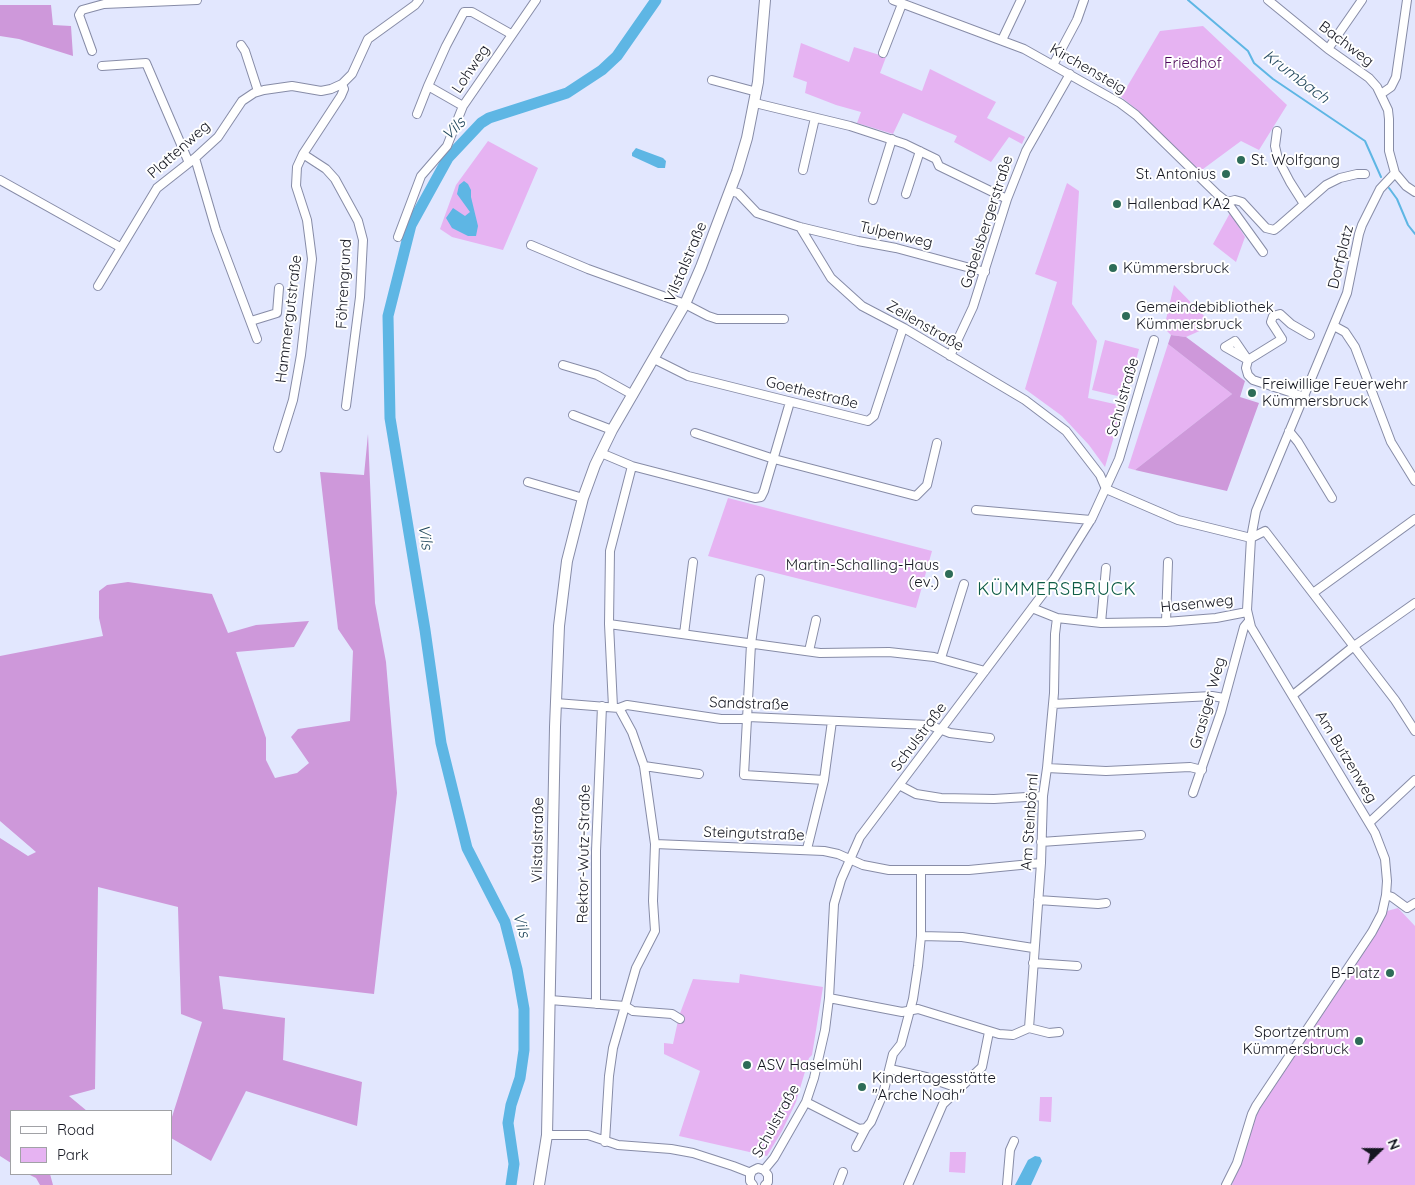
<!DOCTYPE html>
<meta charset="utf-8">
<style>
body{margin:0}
#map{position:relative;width:1415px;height:1185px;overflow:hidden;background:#e2e7fe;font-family:Quicksand,sans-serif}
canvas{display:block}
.legend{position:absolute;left:10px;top:1110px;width:162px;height:65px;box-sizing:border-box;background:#fff;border:1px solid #a1a2a6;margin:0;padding:6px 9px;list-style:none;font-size:15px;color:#151721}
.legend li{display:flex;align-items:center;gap:10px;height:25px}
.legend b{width:25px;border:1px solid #a1a2a6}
.north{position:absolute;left:1355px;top:1125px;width:50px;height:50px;-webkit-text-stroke:4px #fff;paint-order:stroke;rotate:68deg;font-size:14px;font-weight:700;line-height:20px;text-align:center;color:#151721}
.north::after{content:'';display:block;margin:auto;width:18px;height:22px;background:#151721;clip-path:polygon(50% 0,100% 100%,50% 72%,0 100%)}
</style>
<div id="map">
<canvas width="1415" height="1185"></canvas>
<ul class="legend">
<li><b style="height:6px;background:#fff"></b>Road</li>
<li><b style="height:14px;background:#e6b3f2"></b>Park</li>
</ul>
<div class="north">N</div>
</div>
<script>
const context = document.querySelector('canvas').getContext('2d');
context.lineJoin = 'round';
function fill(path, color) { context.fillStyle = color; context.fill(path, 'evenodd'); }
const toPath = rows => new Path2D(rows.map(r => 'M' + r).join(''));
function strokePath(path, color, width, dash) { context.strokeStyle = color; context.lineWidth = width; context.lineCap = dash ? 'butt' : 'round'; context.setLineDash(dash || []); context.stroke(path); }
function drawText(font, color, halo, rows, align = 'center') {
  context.font = font + ' Quicksand,sans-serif'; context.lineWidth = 4; context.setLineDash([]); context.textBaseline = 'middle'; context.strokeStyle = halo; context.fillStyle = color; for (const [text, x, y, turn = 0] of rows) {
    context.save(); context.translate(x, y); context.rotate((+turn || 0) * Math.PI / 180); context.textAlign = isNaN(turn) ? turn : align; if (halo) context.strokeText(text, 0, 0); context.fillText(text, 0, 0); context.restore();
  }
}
const green = toPath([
 [1203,26,1287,105,1259,150,1241,141,1199,172,1135,108,1121,97,1160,31],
 [801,43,849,62,854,47,886,57,880,73,922,91,930,69,996,102,987,118,1025,137,1022,144,1009,137,991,162,954,142,957,136,903,113,893,134,857,123,861,112,836,105,805,93,807,82,793,77],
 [488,141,538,168,503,250,452,237,440,229,456,185],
 [1067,183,1079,191,1072,304,1097,341,1088,398,1123,406,1105,467,1089,445,1062,416,1025,389,1057,282,1035,274],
 [1230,213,1245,237,1236,262,1213,244],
 [1174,285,1213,325,1186,337,1171,335,1164,328],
 [1105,340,1139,349,1126,398,1092,390],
 [1168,344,1232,394,1135,470,1128,468],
 [728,498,932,551,916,608,708,556],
 [1398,908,1415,926,1415,1185,1232,1185,1252,1120,1278,1077,1377,931,1387,911],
 [740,974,823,987,812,1055,809,1058,796,1102,782,1131,767,1156,679,1136,700,1071,664,1054,664,1043,673,1044,679,1016,693,979,739,983],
 [1040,1097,1052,1097,1051,1122,1039,1121],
 [950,1152,966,1152,965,1173,949,1172]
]);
const forest = toPath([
 [0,5,51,5,53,25,71,26,73,56,19,39,0,36],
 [1171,335,1186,337,1245,381,1240,397,1259,403,1227,491,1135,470,1232,394,1168,344],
 [368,434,375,603,386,662,397,793,374,994,219,976,223,1009,285,1018,283,1060,362,1082,357,1126,246,1091,211,1161,171,1138,171,1120,202,1022,181,1014,178,907,98,887,95,1089,69,1096,87,1111,11,1111,11,1163,0,1156,0,838,28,856,36,852,0,821,0,656,103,636,99,618,99,591,107,585,128,582,212,594,228,633,256,625,309,621,294,647,236,652,266,738,266,760,275,778,297,773,309,763,291,737,298,729,350,721,353,651,338,629,320,472,364,475],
 [28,1174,50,1174,53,1185,40,1185,36,1178]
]);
const water = toPath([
 [636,148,663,158,666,161,665,168,658,168,634,157,632,156,632,153],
 [464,181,468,184,471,190,471,197,478,226,476,236,468,236,452,228,446,218,453,208,465,216,470,212,457,194,459,185],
 [1035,1156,1040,1157,1042,1161,1031,1185,1015,1185,1028,1160]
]);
const stream = toPath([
 [1188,0,1248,51,1254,63,1273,79,1365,141,1381,177],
 [1389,188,1397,199,1408,225,1415,234]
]);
const river = toPath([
 [511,1185,514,1164,508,1123,511,1105,520,1078,524,1050,524,1009,517,969,505,922,467,848,441,743,425,630,390,418,388,316,411,225,448,158,481,123,489,118,567,93,602,70,617,56,656,0]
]);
const minor = toPath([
 [893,0,1024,49,1120,103,1136,115,1218,195,1227,202,1235,200,1242,202,1266,228,1274,230,1278,227,1326,185,1340,178,1357,174,1365,174],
 [1268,0,1328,49,1369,78,1377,87,1388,110,1389,119,1389,151,1395,173,1406,186,1415,192],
 [1002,40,1021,0],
 [241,45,245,51,258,91],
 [1328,49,1362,0],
 [92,51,79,15,82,10,104,4,197,0],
 [883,53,902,4],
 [1053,65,1077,20,1084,0],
 [102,66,146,63,189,163],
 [712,80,757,92],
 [1381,94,1391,87,1396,77,1407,0],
 [755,103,850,126,905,144,936,159,939,166,1007,199],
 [463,106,428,86,446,46,464,12,472,12,511,34],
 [417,114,428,86],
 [1277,131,1275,146,1278,159,1290,182,1304,204],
 [303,154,326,169,335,179,358,221,363,240,360,297,346,406],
 [195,158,216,230,257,339],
 [803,170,815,118],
 [0,180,120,247],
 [730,191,738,193,757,213,800,227,858,241,896,248,985,272],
 [906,194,920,151],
 [873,200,892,139],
 [1227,202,1263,252],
 [800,227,831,278,862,306,904,328,1025,400,1066,431,1100,475,1106,489],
 [398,237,421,176,447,146,463,106,536,0],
 [531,245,588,269,685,304,708,316,717,319,784,319],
 [98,286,157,188,195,158,218,137,242,101,254,93,264,90,292,86,321,91,331,89,342,84,352,74,368,39,415,5,419,0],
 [251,321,277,313,279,288],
 [1334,326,1345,332,1355,347,1391,442,1415,481],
 [1235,341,1248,360,1225,347,1235,341],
 [950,356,973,307,1007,199,1026,151,1070,74],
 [654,359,688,376,868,421,874,416,903,328],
 [563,365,597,375,633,395],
 [1305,397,1253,380,1248,375,1246,368,1248,360,1282,339,1271,322,1273,316,1280,314,1291,324,1310,335],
 [573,415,612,430],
 [1289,431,1298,442,1332,498],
 [695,433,774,459,916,496,927,485,937,443],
 [278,448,293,400,301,355,312,259,307,220,296,186,297,167,303,154,341,96,344,89,342,84],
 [601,453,632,466,755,498,761,497,764,491,790,402],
 [528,482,583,498],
 [1106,489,1178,520,1251,538],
 [976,510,1091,520],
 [1251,538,1265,531,1395,700,1415,731],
 [760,579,751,644,744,775,824,780],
 [1313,593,1415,519],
 [1032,608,1057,618,1101,623,1166,622,1216,618,1247,612],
 [1166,622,1168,562],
 [1101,623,1106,568],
 [609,624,820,653,889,652,934,657,985,671],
 [684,634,693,562],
 [809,651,816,620],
 [941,658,964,584],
 [1293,695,1354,646,1415,603],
 [556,703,619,708,627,705,721,719,742,719,748,717,929,725,950,733,990,738],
 [1053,704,1212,696,1224,698],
 [613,707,609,624,610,551,632,466],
 [644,766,699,774],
 [1047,768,1106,771,1190,767,1202,770],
 [899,785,916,794,941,798,994,799,1043,796],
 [1193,793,1221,712,1244,627,1249,621],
 [1370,822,1415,780],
 [1041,842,1141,835],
 [655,844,824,851,838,854,863,865,889,870,969,870,1041,863],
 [807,849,824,780,832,721],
 [1386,895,1392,897,1407,908,1415,903],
 [1038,900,1098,904,1106,903],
 [921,936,962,937,1033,948],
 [1033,963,1077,966],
 [829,998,902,1012,918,1009,999,1034,1013,1035,1029,1028,1049,1033,1059,1032],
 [550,1000,625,1006,633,1011,672,1014,680,1019],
 [596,1004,596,851,602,706],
 [1029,1028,1041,863,1043,796,1047,768,1054,693,1055,634,1057,618],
 [890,1069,926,1077,958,1088],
 [806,1102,859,1129,866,1128,871,1122,883,1094,893,1054,901,1044,913,999,918,966,921,936,921,871],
 [547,1135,588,1135,618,1145,671,1149,693,1153,733,1166,751,1173],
 [605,1142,609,1076,613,1048,636,968,655,931,653,901,655,844,644,766,632,732,619,708],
 [856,1147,866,1128],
 [764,1170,774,1158,806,1102,814,1078,825,1030,829,998,834,904,841,880,860,837,1054,579,1092,518,1119,459,1154,340],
 [753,1185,750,1181,750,1176,752,1171,758,1168,764,1170,768,1175,768,1182,765,1185],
 [838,1185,843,1172],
 [908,1185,943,1104,982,1067,989,1032],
 [1007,1185,1010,1150,1014,1141],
 [1226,1185,1237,1163,1252,1114,1256,1106,1372,932,1382,913,1386,895,1387,881,1385,859,1375,833,1251,627,1247,610,1251,538,1256,511,1347,293,1359,234,1362,225,1380,189,1395,173]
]);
const major = toPath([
 [539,1185,547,1135,555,727,559,626,567,561,583,498,595,465,612,430,685,304,701,267,737,172,747,138,758,82,765,0]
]);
const markers = [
 [1241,160,5,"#2e6c58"],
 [1226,174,5,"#2e6c58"],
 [1117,204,5,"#2e6c58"],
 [1113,268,5,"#2e6c58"],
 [1126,316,5,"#2e6c58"],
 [1252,393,5,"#2e6c58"],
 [949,574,5,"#2e6c58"],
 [1390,973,5,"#2e6c58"],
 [1359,1041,5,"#2e6c58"],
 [747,1065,5,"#2e6c58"],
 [862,1087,5,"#2e6c58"]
];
const streetNames = [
 ["Bachweg",1346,44,37],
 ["Lohweg",471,69,-56],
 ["Kirchensteig",1088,69,30],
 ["Plattenweg",179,150,-42],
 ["Gabelsbergerstraße",987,222,-72],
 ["Tulpenweg",896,235,13],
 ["Dorfplatz",1341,257,-76],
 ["Vilstalstraße",686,262,-67],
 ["Föhrengrund",344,284,-87],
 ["Hammergutstraße",289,319,-83],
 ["Zeilenstraße",925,326,30],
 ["Goethestraße",812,393,14],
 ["Schulstraße",1123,397,-74],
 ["Hasenweg",1197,604,-6],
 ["Grasiger Weg",1208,703,-74],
 ["Sandstraße",749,704,2],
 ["Schulstraße",919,737,-53],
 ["Am Butzenweg",1346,757,59],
 ["Am Steinbörnl",1030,822,-86],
 ["Steingutstraße",754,834,2],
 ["Vilstalstraße",538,840,-89],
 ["Rektor-Wutz-Straße",584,854,-89],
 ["Schulstraße",776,1121,-61]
];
const parkNames = [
 ["Friedhof",1193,63]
];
const poiNames = [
 ["St. Wolfgang",1251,160],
 ["St. Antonius",1216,174,"right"],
 ["Hallenbad KA2",1127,204],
 ["Kümmersbruck",1123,268],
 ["Gemeindebibliothek",1136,307],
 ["Kümmersbruck",1136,324],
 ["Freiwillige Feuerwehr",1262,384],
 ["Kümmersbruck",1262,401],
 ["Martin-Schalling-Haus",939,565,"right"],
 ["(ev.)",939,582,"right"],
 ["B-Platz",1380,973,"right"],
 ["Sportzentrum",1349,1032,"right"],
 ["Kümmersbruck",1349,1049,"right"],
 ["ASV Haselmühl",757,1065],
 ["Kindertagesstätte",872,1078],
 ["\"Arche Noah\"",872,1095]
];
const waterNames = [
 ["Krumbach",1296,77,37],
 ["Vils",454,129,-45],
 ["Vils",425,537,81],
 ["Vils",521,925,73]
];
const quarterNames = [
 ["KÜMMERSBRUCK",1057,590]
];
fill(green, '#e6b3f2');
fill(forest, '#ce98da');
fill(water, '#5eb6e4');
strokePath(stream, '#5eb6e4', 2);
strokePath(river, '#5eb6e4', 11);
strokePath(minor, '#878ca7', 10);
strokePath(major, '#878ca7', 12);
strokePath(minor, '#fff', 8);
strokePath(major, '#fff', 10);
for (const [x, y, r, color] of markers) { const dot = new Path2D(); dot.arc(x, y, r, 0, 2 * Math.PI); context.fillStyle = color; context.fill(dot); strokePath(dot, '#fff', 2); }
drawText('15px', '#151721', '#fff', streetNames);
drawText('15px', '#4b0659', '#fff', parkNames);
drawText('15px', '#151721', '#fff', poiNames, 'left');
drawText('italic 16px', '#23495e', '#fff', waterNames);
context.letterSpacing = '1px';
drawText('18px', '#0e5c47', '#fff', quarterNames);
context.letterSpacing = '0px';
</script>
